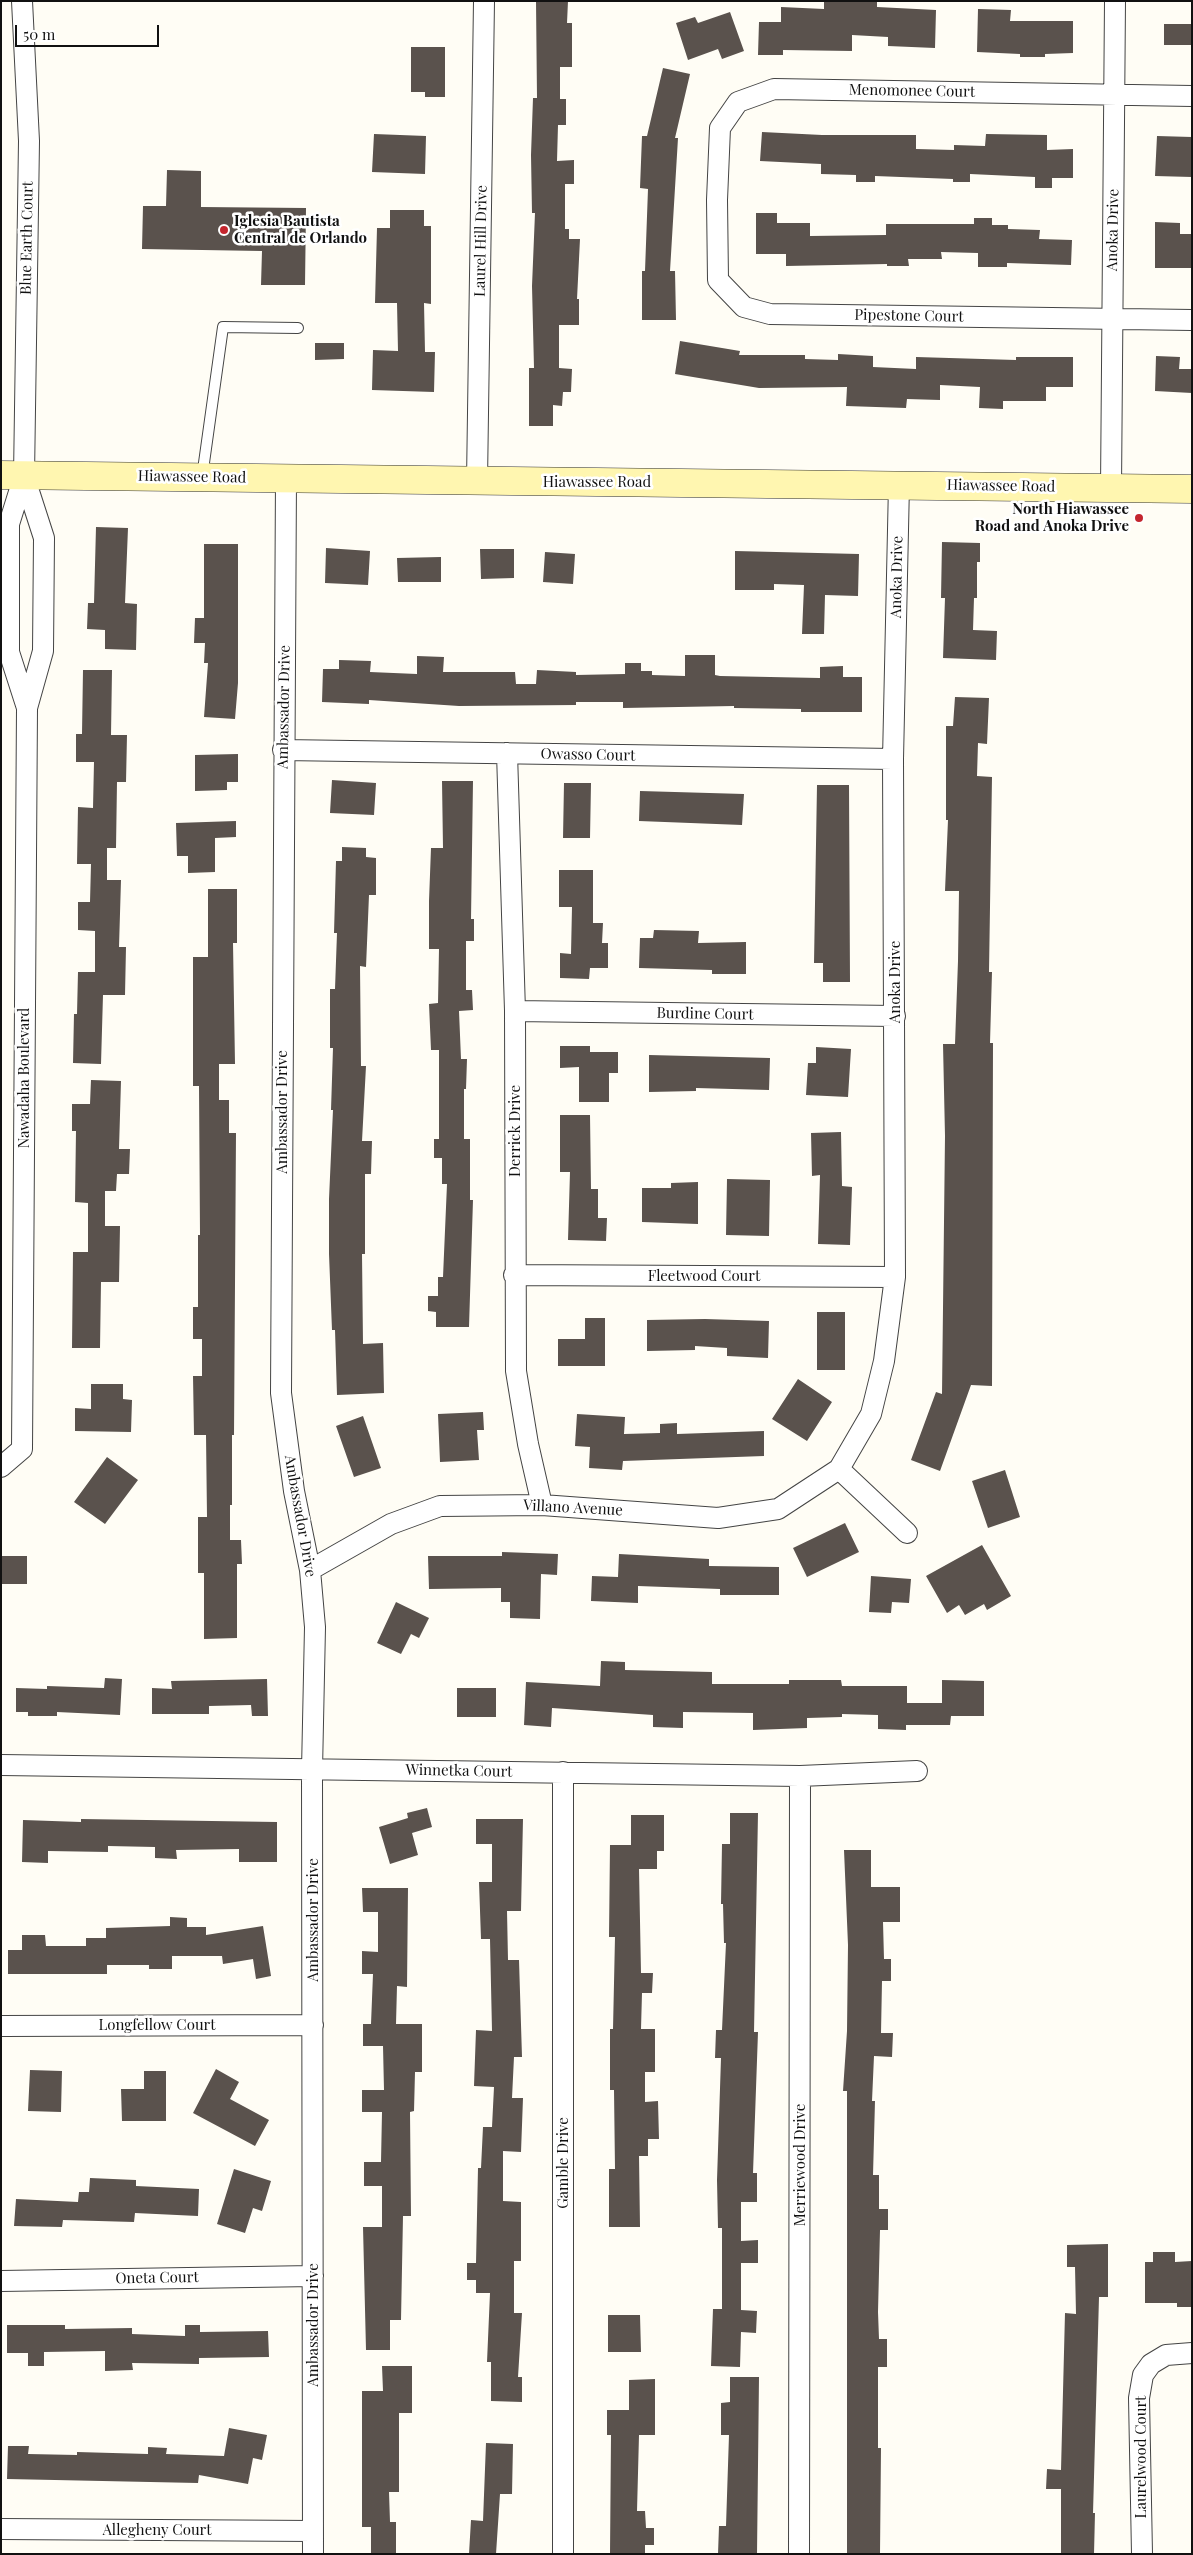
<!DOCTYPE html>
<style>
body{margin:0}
#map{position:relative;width:1193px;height:2555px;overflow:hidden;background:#fffdf5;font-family:"Playfair Display",serif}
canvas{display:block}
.frame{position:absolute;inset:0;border:2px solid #111;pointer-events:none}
.scale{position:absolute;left:15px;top:25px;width:144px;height:22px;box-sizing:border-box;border:2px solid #111;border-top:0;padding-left:6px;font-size:15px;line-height:18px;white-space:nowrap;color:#111;-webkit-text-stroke:4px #fff;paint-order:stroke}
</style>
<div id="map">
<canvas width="1193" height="2555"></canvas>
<div class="frame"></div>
<div class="scale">50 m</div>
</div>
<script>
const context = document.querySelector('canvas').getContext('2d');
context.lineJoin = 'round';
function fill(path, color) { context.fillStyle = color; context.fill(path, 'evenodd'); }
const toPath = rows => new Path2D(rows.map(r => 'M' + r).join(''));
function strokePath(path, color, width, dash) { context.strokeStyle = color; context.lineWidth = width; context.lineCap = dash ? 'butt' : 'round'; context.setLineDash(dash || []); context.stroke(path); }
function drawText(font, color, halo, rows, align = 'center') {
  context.font = font + ' "Playfair Display",serif'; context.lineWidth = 5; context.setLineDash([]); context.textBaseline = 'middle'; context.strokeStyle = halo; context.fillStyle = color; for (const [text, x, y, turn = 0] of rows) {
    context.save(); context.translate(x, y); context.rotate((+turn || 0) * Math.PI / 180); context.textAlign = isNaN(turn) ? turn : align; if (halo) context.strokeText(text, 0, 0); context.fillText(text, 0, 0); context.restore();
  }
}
const building = toPath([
 [536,1,568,1,567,23,572,23,572,67,560,67,560,99,566,99,566,125,558,125,557,161,574,160,574,184,565,184,565,229,569,229,569,239,580,239,577,299,579,299,579,325,559,325,559,368,572,369,571,392,563,392,562,406,553,405,553,426,529,426,529,368,534,368,532,286,535,213,532,213,531,155,533,98,537,98],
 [824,1,877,1,877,7,936,10,935,48,888,46,888,37,852,35,852,51,783,50,783,55,758,55,759,22,781,22,781,7,824,9],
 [978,9,1011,10,1010,21,1073,21,1073,53,1045,54,1045,57,1020,57,1020,54,977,52],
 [730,12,744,51,722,59,718,49,688,60,676,23,695,17,698,23],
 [1164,24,1192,24,1192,45,1164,45],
 [411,47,445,47,445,97,425,97,425,92,411,92],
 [663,68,690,74,675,138,678,138,670,271,675,271,676,320,642,320,642,271,645,271,648,189,640,188,642,136,647,136],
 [762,132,822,135,916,135,916,149,954,150,954,145,985,146,986,134,1047,135,1047,150,1073,149,1073,178,1052,178,1052,188,1035,188,1035,177,970,174,970,182,953,182,953,179,875,176,875,182,856,182,856,175,821,174,821,164,760,161],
 [374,134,426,136,425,174,372,172],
 [1157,136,1192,137,1192,177,1155,176],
 [167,170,201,171,201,207,306,208,305,285,261,285,262,251,142,249,143,206,166,206],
 [390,210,424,210,424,226,431,226,431,304,424,303,425,352,435,352,434,392,372,390,373,350,398,351,397,303,375,303,377,228,390,228],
 [756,213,777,213,777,223,810,223,810,236,886,235,886,224,974,224,974,218,992,218,992,225,1008,225,1008,229,1040,230,1039,239,1072,240,1071,265,1007,263,1007,267,978,267,978,253,941,252,942,259,908,259,909,266,887,266,887,264,786,266,786,254,756,254],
 [1155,222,1180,223,1180,234,1192,234,1192,268,1155,268],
 [680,341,740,351,739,355,805,355,805,359,838,360,838,354,873,356,873,367,916,369,916,357,1016,360,1016,357,1073,357,1073,387,1046,387,1046,401,1003,401,1003,409,979,408,980,387,940,385,940,400,907,399,906,408,846,406,847,387,759,388,675,374],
 [315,343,344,343,344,359,315,360],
 [1156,356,1180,357,1179,369,1192,369,1192,393,1155,391],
 [96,527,128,528,125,603,137,604,136,650,105,649,105,630,87,629,88,603,94,603],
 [942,542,980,543,980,562,977,562,977,598,974,598,973,630,997,631,996,660,943,658,945,598,941,598],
 [204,544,238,544,238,683,235,719,204,717,208,663,204,663,205,643,194,643,195,618,204,618],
 [326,548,370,551,368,585,325,583],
 [480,549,514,549,514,578,481,579],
 [735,551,859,554,858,596,825,595,824,634,802,634,804,585,774,584,774,590,735,590],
 [545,552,575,554,573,584,543,582],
 [441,557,441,582,398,582,397,558],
 [685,655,715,655,715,675,720,676,820,678,820,667,843,666,843,677,862,677,862,712,801,712,801,709,734,708,734,706,623,708,623,702,576,702,576,705,459,706,369,700,369,704,322,702,323,669,339,669,339,660,371,661,370,672,417,674,417,656,444,657,443,672,515,672,516,684,536,684,537,670,576,672,576,675,625,674,625,663,641,663,641,671,652,671,652,675,685,676],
 [83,670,112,670,111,735,127,735,126,782,117,782,116,848,107,848,107,880,121,880,119,947,126,947,125,995,103,995,101,1064,73,1063,74,1014,77,1014,78,972,95,972,95,931,78,930,78,902,90,902,91,864,77,864,78,807,93,808,94,762,76,762,76,734,82,734],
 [955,697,989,698,987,744,978,743,977,776,992,777,989,972,992,972,990,1043,993,1043,992,1386,971,1385,940,1471,911,1460,936,1392,942,1394,945,1136,943,1044,955,1044,958,961,959,891,945,891,948,820,946,820,946,726,953,726],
 [238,754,238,782,227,782,227,790,195,791,195,755],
 [332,780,376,783,374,815,330,813],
 [442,781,473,781,471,919,474,919,474,941,466,941,466,990,472,990,473,1010,459,1011,461,1059,467,1059,466,1089,464,1089,464,1139,470,1139,470,1200,473,1200,469,1327,436,1327,436,1312,428,1311,428,1296,438,1296,438,1277,443,1277,447,1184,442,1184,442,1158,434,1158,434,1139,439,1139,439,1050,431,1050,429,1004,438,1003,439,949,429,949,429,901,431,848,443,848],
 [564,783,591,783,590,838,563,838],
 [817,785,849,785,850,982,823,982,823,963,814,963],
 [640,791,744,794,742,825,639,821],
 [236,821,236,837,215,838,215,872,188,873,188,856,177,856,176,823],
 [342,847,366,848,366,857,376,858,376,895,369,895,366,967,360,966,361,1066,366,1066,362,1141,372,1141,371,1174,365,1174,365,1254,362,1254,363,1344,383,1343,384,1393,337,1395,335,1330,332,1330,329,1254,329,1199,333,1110,331,1110,333,1048,330,1048,330,989,335,989,337,933,334,933,336,861,342,861],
 [559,870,593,870,593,923,603,923,602,943,608,943,608,968,590,968,589,979,560,978,560,953,571,954,572,907,559,907],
 [208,889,237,889,237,943,233,943,235,1064,219,1064,219,1100,229,1100,229,1133,236,1133,234,1435,232,1435,232,1505,230,1505,230,1540,241,1540,242,1564,237,1564,237,1638,204,1639,204,1573,198,1573,198,1517,207,1517,206,1435,194,1435,193,1376,202,1376,202,1339,193,1339,193,1307,198,1307,198,1235,200,1235,199,1086,193,1086,193,957,208,957],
 [654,930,699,931,698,943,746,942,746,974,712,974,712,970,639,968,640,938,653,938],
 [560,1046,590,1046,590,1052,618,1052,618,1073,609,1073,609,1102,579,1102,579,1067,560,1068],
 [816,1047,851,1049,848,1097,806,1095,808,1063,816,1063],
 [649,1055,770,1058,769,1090,696,1088,696,1091,649,1092],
 [91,1080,121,1081,119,1149,130,1149,129,1174,117,1174,116,1191,105,1191,105,1226,120,1226,119,1282,101,1282,100,1348,72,1348,73,1252,88,1252,88,1203,75,1202,76,1131,72,1131,72,1104,90,1104],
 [560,1115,590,1115,591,1189,598,1189,598,1218,607,1218,606,1241,568,1240,570,1172,560,1172],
 [841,1132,842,1186,852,1187,850,1245,818,1244,820,1175,812,1176,811,1133],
 [727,1179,770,1180,769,1236,726,1235],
 [698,1182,698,1224,642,1222,642,1188,671,1188,671,1183],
 [817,1312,845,1312,845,1370,817,1370],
 [585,1318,605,1318,605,1366,558,1366,558,1339,585,1339],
 [705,1319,769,1321,768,1358,727,1356,727,1348,695,1346,695,1350,647,1351,647,1320],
 [798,1379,832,1402,807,1441,772,1419],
 [91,1384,123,1384,123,1399,132,1400,131,1432,75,1431,75,1408,91,1409],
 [483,1412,484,1430,477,1430,479,1460,440,1462,438,1414],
 [577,1414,625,1417,624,1434,660,1433,660,1424,677,1423,677,1434,764,1431,764,1456,623,1461,622,1470,589,1468,590,1447,575,1446],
 [363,1416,381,1468,354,1477,336,1426],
 [107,1457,138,1480,105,1524,74,1502],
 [1005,1470,1020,1517,988,1528,972,1481],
 [845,1523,859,1552,807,1577,793,1548],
 [982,1545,1011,1596,987,1610,984,1604,965,1615,959,1605,947,1613,926,1576],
 [502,1552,558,1554,557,1575,541,1574,540,1619,510,1618,510,1602,501,1602,501,1588,429,1589,428,1556,502,1556],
 [619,1554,709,1559,709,1566,779,1567,779,1595,720,1595,720,1589,638,1586,638,1603,591,1601,592,1576,618,1577],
 [1,1556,27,1556,27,1584,1,1584],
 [871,1576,911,1579,909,1603,892,1602,891,1613,869,1612],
 [396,1602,429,1618,419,1638,411,1634,401,1654,377,1643],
 [601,1661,625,1662,625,1670,712,1672,712,1684,789,1684,789,1680,841,1680,842,1686,907,1686,907,1703,942,1703,942,1680,984,1681,984,1716,951,1716,950,1725,906,1725,906,1730,878,1729,878,1715,842,1714,842,1717,807,1718,807,1728,753,1730,753,1713,683,1712,683,1728,653,1727,653,1715,552,1708,551,1727,524,1725,526,1682,600,1686],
 [105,1678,122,1679,120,1715,57,1712,57,1716,28,1716,28,1712,16,1712,16,1688,47,1689,47,1686,104,1688],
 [267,1679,268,1716,252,1716,251,1705,209,1706,209,1714,152,1714,152,1688,172,1689,171,1681],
 [457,1688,496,1688,496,1717,457,1717],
 [427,1808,432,1827,412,1833,418,1855,390,1864,379,1827,408,1818,407,1813],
 [730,1813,758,1813,754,2032,758,2032,753,2173,757,2173,757,2202,741,2202,741,2241,758,2240,758,2263,741,2263,741,2310,757,2311,756,2333,741,2332,740,2367,711,2366,713,2309,722,2309,722,2228,718,2228,717,2180,721,2058,715,2058,716,2030,722,2030,726,1943,724,1943,723,1904,721,1904,722,1844,730,1844],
 [631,1815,664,1815,664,1851,657,1851,657,1869,639,1869,641,1973,653,1973,652,1993,642,1993,641,2029,655,2029,655,2072,645,2072,645,2102,658,2101,659,2139,648,2139,648,2156,639,2156,640,2227,609,2227,609,2169,615,2169,614,2090,610,2090,610,2029,613,2029,615,1937,609,1937,610,1845,631,1845],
 [81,1819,277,1822,277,1862,239,1862,239,1849,176,1850,177,1859,155,1858,155,1847,108,1846,108,1852,48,1851,48,1863,22,1862,23,1820,81,1822],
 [476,1819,523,1819,521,1911,507,1911,508,1960,519,1960,522,2057,514,2057,512,2098,523,2098,521,2152,503,2151,503,2201,521,2202,521,2261,514,2261,514,2313,522,2313,518,2377,522,2377,522,2402,491,2401,491,2362,487,2362,490,2293,476,2293,476,2280,467,2280,467,2263,476,2263,478,2168,481,2168,483,2127,492,2127,494,2087,474,2086,476,2030,492,2031,490,1939,481,1939,479,1882,492,1882,492,1844,476,1844],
 [844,1850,871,1850,871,1887,900,1887,900,1922,883,1922,884,1959,891,1959,891,1981,882,1981,881,2033,893,2033,892,2057,874,2056,872,2101,875,2101,873,2175,879,2175,879,2209,888,2209,888,2230,880,2230,878,2312,879,2339,887,2339,887,2367,878,2367,878,2448,881,2448,880,2554,847,2554,847,2091,843,2091,847,2031,848,1945],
 [362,1888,408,1888,407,1987,397,1986,396,2024,422,2024,422,2072,415,2072,414,2111,410,2112,411,2216,403,2216,401,2320,390,2320,390,2350,366,2350,363,2227,382,2227,382,2186,364,2186,364,2162,381,2162,382,2112,362,2112,362,2090,384,2090,383,2046,363,2046,363,2024,371,2024,373,1974,362,1974,362,1951,378,1952,378,1912,363,1912],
 [170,1917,187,1918,187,1927,206,1927,206,1935,263,1926,271,1976,256,1979,253,1959,223,1964,222,1956,172,1956,172,1969,149,1969,149,1965,107,1965,107,1974,8,1974,8,1950,22,1950,22,1935,45,1935,46,1946,86,1946,86,1938,106,1938,106,1928,170,1926],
 [216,2069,239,2082,230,2099,269,2120,255,2146,193,2113],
 [30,2070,62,2071,61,2112,28,2111],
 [144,2071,166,2071,166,2121,122,2121,121,2089,144,2089],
 [234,2169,271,2181,262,2211,253,2208,245,2233,217,2224],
 [90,2178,136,2180,136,2186,199,2189,198,2216,135,2213,134,2222,63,2220,62,2227,14,2226,16,2199,78,2202,79,2192,89,2192],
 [1108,2244,1108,2297,1099,2297,1093,2513,1095,2513,1094,2554,1061,2554,1061,2489,1046,2489,1047,2469,1061,2470,1065,2313,1076,2314,1075,2267,1067,2267,1067,2245],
 [1153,2252,1175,2252,1175,2262,1192,2261,1192,2307,1177,2307,1177,2303,1145,2303,1145,2262,1153,2262],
 [608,2315,640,2315,641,2352,608,2352],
 [7,2325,65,2325,65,2329,132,2328,132,2334,185,2336,185,2325,200,2325,200,2332,268,2331,269,2357,199,2358,199,2364,132,2363,133,2370,105,2371,105,2351,44,2352,44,2366,28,2366,28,2353,7,2353],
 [382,2366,412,2366,412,2413,399,2413,399,2492,389,2492,390,2522,396,2522,396,2554,371,2554,371,2527,362,2527,362,2391,383,2391],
 [730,2377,759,2377,757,2554,718,2554,719,2526,726,2526,729,2435,721,2435,721,2403,730,2402],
 [655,2379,655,2435,639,2435,637,2511,645,2511,646,2528,654,2528,654,2545,645,2545,645,2554,610,2554,611,2435,607,2435,607,2410,629,2410,629,2380],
 [229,2428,267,2435,262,2460,253,2458,248,2484,199,2475,198,2483,7,2479,8,2446,29,2446,28,2454,77,2455,77,2452,148,2454,148,2447,167,2448,166,2454,224,2456],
 [486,2443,513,2444,512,2494,500,2494,496,2554,469,2554,471,2520,483,2521]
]);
const lane = toPath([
 [202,477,223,327,298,328]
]);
const street = toPath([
 [22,1,29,141,24,476,9,524,9,652,27,708],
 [1192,96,774,89,738,102,720,128,717,200,718,280,744,307,770,314,1192,320],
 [286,478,281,1393,294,1491,310,1570,315,1627,312,1770,313,2554],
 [477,481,484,1],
 [1111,488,1115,1],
 [283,750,893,759],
 [507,753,515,1011,516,1371,528,1444,542,1505],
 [515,1011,895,1016],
 [514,1275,895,1277],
 [1,1467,22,1449,27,708,43,651,44,538,24,476],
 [839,1469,907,1533],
 [310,1570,391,1524,440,1506,542,1505,718,1518,778,1509,839,1469,871,1414,884,1361,895,1277,893,759,899,484],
 [1,1765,800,1776,917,1771],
 [1,2026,313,2025],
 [1,2281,313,2276],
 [1,2529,313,2531],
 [563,2554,563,1772],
 [799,2554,800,1776],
 [1142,2554,1139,2398,1143,2375,1151,2364,1166,2355,1192,2353]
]);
const secondary = toPath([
 [1,475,1192,489]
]);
const markers = [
 [224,230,5,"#c4262e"],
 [1139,518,5,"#c4262e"]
];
const streetNames = [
 ["Menomonee Court",912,91,1],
 ["Anoka Drive",1113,230,-89],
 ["Blue Earth Court",27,238,-89],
 ["Laurel Hill Drive",481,241,-89],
 ["Pipestone Court",909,316,1],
 ["Hiawassee Road",192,477,1],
 ["Hiawassee Road",597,482],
 ["Hiawassee Road",1001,486,1],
 ["Anoka Drive",897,577,-89],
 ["Ambassador Drive",284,707,-89],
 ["Owasso Court",588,755,1],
 ["Anoka Drive",895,982,-90],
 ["Burdine Court",705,1014,1],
 ["Nawadaha Boulevard",24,1078,-90],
 ["Ambassador Drive",282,1112,-90],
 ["Derrick Drive",515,1131,-90],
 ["Fleetwood Court",704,1276],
 ["Villano Avenue",573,1508,3],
 ["Ambassador Drive",300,1516,80],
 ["Winnetka Court",459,1771,1],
 ["Ambassador Drive",313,1920,-90],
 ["Longfellow Court",157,2025],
 ["Gamble Drive",563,2163,-90],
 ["Merriewood Drive",800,2165,-90],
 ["Oneta Court",157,2278,-1],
 ["Ambassador Drive",313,2325,-90],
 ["Laurelwood Court",1141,2457,-90],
 ["Allegheny Court",157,2530]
];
const poiNames = [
 ["Iglesia Bautista",234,221],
 ["Central de Orlando",234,238],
 ["North Hiawassee",1129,509,"right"],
 ["Road and Anoka Drive",1129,526,"right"]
];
fill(building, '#5a524d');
strokePath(lane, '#444', 12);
strokePath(street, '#444', 22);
strokePath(secondary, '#333', 29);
strokePath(lane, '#fff', 10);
strokePath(street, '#fff', 20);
strokePath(secondary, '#fff6b0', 28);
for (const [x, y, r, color] of markers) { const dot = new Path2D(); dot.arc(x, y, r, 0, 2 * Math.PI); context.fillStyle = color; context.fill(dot); strokePath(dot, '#fff', 2); }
drawText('15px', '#111', '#fff', streetNames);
drawText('bold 15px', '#111', '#fff', poiNames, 'left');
</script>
